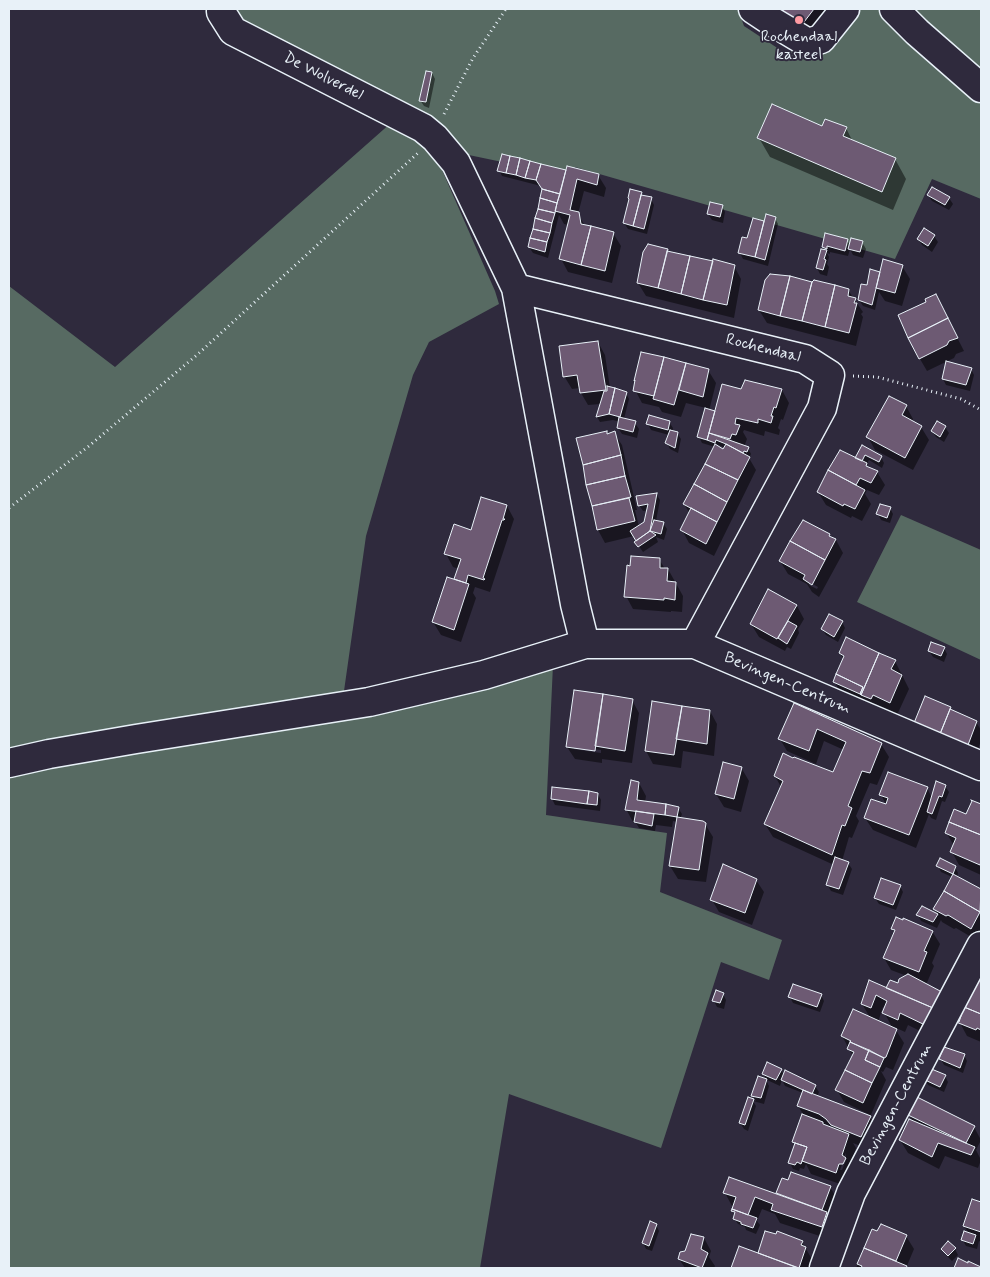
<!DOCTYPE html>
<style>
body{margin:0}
#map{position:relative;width:990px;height:1277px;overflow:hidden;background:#2f2a3d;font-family:Mynerve,sans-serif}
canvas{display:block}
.frame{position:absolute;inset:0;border:10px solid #e8f1f8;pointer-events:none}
</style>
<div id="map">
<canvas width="990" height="1277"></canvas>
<div class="frame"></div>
</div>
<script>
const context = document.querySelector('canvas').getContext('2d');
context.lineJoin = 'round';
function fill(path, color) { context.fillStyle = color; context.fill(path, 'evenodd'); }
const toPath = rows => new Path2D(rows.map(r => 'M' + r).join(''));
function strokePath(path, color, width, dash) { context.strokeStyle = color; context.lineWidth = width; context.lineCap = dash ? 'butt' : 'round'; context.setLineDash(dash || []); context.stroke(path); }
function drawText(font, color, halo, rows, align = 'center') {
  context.font = font + ' Mynerve,sans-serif'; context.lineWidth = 4; context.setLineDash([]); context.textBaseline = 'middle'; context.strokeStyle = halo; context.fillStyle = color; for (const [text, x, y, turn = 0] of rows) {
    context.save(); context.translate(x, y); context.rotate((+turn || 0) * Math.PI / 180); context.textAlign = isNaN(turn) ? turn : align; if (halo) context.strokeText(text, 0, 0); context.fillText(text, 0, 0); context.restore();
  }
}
const green = toPath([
 [227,9,738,9,744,26,785,53,816,45,857,9,981,9,981,199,932,179,895,259,575,167,574,177,464,154,252,33],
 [392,122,435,154,495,291,499,304,429,342,413,375,366,536,343,698,9,755,9,286,115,367],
 [901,515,981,550,981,660,857,602],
 [553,665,546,815,667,833,660,892,782,940,769,980,721,962,661,1148,509,1094,480,1268,9,1268,9,772]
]);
const shadow = toPath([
 [781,9,839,9,813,45,784,11],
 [432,73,435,79,429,108,424,106,420,100],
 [822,128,846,128,853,142,895,159,906,179,893,210,770,157,759,138],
 [499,170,567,172,598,175,606,188,604,197,584,191,578,214,585,226,613,233,621,246,612,283,568,272,561,259,569,225,564,224,559,215,548,258,533,253,529,247,544,190,541,186,502,176],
 [641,193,643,197,651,199,654,205,647,234,628,229,624,223],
 [928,195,949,198,953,204,949,210,932,201],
 [722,206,725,212,723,223,712,220,708,214],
 [775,218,778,224,768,266,743,259,740,253,748,240,754,220,765,223],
 [925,230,934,236,938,242,932,252,922,245,918,239],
 [847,240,850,245,862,242,866,249,863,258,853,255,850,249,848,256,830,252,830,254,827,253,829,257,827,264,829,267,827,276,820,274,817,268,825,251,823,247],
 [648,245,690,257,734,266,741,279,734,318,646,296,638,283],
 [902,266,910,279,902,306,885,301,879,292,875,310,863,306,859,300,868,287,881,273],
 [848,290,863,312,861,314,863,317,856,346,767,323,759,310],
 [942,308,964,351,956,354,954,358,927,371,920,359],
 [598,342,605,355,610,388,626,393,629,399,624,419,635,423,639,429,637,438,622,434,618,428,620,422,613,420,600,422,597,417,601,404,588,405,581,393,580,388,572,389,564,376],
 [642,353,708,370,716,383,709,411,714,412,742,390,745,382,782,390,789,403,783,420,781,419,778,428,780,430,779,435,765,431,764,436,744,430,743,432,747,439,744,447,748,448,751,454,749,458,756,470,714,556,689,543,682,530,690,514,684,504,715,447,702,443,699,437,706,408,686,403,681,417,662,412,659,407,642,403,635,390],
 [728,433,733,442,730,442,726,434],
 [716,444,726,448,724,451,715,445],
 [971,369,974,375,970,391,946,385,943,379],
 [906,406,913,419,912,422,921,427,929,440,913,470,875,450,868,437],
 [669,422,673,428,672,432,677,433,681,439,678,453,670,449,667,443,669,435,651,430,648,424],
 [945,427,949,433,944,442,936,437,932,431],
 [606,433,608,435,614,433,622,445,637,510,635,510,639,527,646,523,648,510,643,511,639,505,656,494,660,500,656,521,663,523,667,529,664,540,656,537,658,542,643,552,636,542,637,541,634,536,605,543,598,530,586,476],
 [862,447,881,457,884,463,882,468,869,460,866,465,868,469,877,472,885,485,879,495,867,490,865,494,871,504,862,521,852,516,851,518,826,505,818,492,829,471,841,452,856,459],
 [507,506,514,519,490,592,475,587,473,593,476,598,461,642,441,635,433,622,455,581,459,569,453,567,446,554,472,531],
 [890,508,893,514,890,523,881,520,878,514],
 [829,535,831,538,836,540,843,553,819,597,812,592,807,584,788,574,780,561],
 [809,582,818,587,817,589,809,585],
 [659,559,665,569,668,569,683,596,682,612,671,611,671,612,633,609,626,596],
 [797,606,804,619,798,629,799,633,791,649,787,647,785,651,759,637,751,624],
 [842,622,845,628,838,642,826,635,822,629],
 [944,648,947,654,944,662,933,657,929,651],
 [840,653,895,661,909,689,897,715,880,707,878,711,868,707,864,700,838,688,834,681,844,660],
 [632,700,639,713,632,763,602,759,602,763,575,759,567,747],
 [574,747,601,750,601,753,574,749],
 [794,705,881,744,889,757,877,785,870,783,856,816,859,821,852,838,849,837,842,861,848,863,852,869,843,895,831,891,827,884,834,865,773,837,765,824,781,787,775,776,834,773,844,750,824,741,816,764,787,751,780,739],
 [950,708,953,712,976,722,981,730,981,741,975,757,922,735],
 [710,711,717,724,714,756,683,751,681,768,653,764,646,751],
 [724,764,742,769,749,781,741,812,724,807,716,794],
 [639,783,646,796,645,802,678,808,682,814,680,819,705,824,713,837,706,882,678,879,670,866,677,822,673,821,672,827,656,825,655,831,639,828,636,823,633,822,626,809],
 [945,786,949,792,945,802,942,801,936,820,931,818,929,814,916,848,873,830,865,818,887,806,881,795,927,788,932,798],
 [598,794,601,800,600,811,555,805,552,799],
 [973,802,981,806,981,875,959,865,952,852,954,846,946,832,967,815],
 [938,866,955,867,958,873,957,877,981,891,981,936,978,941,956,928,954,929,942,922,941,920,937,928,921,921,918,915,922,907,939,916,935,909,952,877,941,872],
 [756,880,764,892,752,925,719,912,712,900],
 [900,886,903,892,896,910,879,904,875,898],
 [893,929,932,931,940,944,932,963,934,966,926,985,932,1037,908,1025,905,1032,894,1027,904,1043,893,1070,886,1067,883,1072,881,1071,886,1080,870,1117,878,1130,868,1149,853,1143,856,1148,843,1185,811,1174,806,1164,804,1169,800,1168,799,1171,793,1169,790,1163,796,1145,793,1142,803,1114,798,1106,803,1093,785,1086,782,1080,780,1086,767,1080,763,1074,781,1070,784,1075,815,1086,819,1092,817,1097,867,1116,868,1114,844,1102,837,1090,853,1056,842,1036,871,1019,862,1004,869,982,887,989,898,985,907,976,891,970,884,958,895,933],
 [883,1007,886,1008,884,1012,893,1029,878,1022],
 [846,1153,846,1160,842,1170,840,1170],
 [981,977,981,1042,967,1036,960,1023,965,1008],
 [723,994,726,1000,724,1009,717,1007,714,1001],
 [821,995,824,1001,820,1012,793,1003,790,997],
 [964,1055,967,1061,963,1073,944,1065,941,1059],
 [945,1076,948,1082,944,1092,928,1085,925,1079],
 [766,1080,769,1086,764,1104,753,1101,756,1106,748,1131,744,1129,740,1123,749,1099,756,1101,753,1096],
 [909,1115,974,1127,981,1140,976,1150,981,1160,978,1168,945,1156,939,1169,908,1153,900,1140,914,1123],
 [783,1179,830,1187,838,1200,829,1239,780,1223,775,1214,762,1209,757,1221,760,1225,756,1234,746,1230,745,1227,738,1224,734,1218,736,1213,734,1207,732,1206,725,1193,777,1195],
 [973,1201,981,1204,981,1242,979,1241,977,1249,966,1246,962,1239,969,1234,964,1226],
 [656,1225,659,1231,652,1251,646,1249,643,1243],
 [873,1231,906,1236,914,1249,906,1268,856,1268],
 [766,1232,802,1242,813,1261,810,1268,732,1268,740,1248,759,1255],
 [704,1238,711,1251,709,1257,715,1266,714,1268,685,1268,679,1259],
 [942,1249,955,1249,958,1255,952,1261,946,1255]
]);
const building = toPath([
 [784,9,814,9,801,26,781,13,784,9],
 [426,71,432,72,426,102,419,101,426,71],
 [772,104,822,126,825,119,847,127,843,136,896,158,882,192,757,138,772,104],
 [502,154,510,156,506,173,497,171,502,154],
 [510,156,520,158,516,175,506,173,510,156],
 [520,158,530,161,525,178,516,175,520,158],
 [530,161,541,164,536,180,525,178,530,161],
 [541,164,566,170,560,194,542,189,536,180,541,164],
 [567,166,599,174,597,185,577,179,570,210,579,212,581,224,591,226,581,265,559,259,570,215,555,211,567,166],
 [932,187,950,197,945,205,927,195,932,187],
 [542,189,560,194,557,203,540,198,542,189],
 [630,189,642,192,633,226,623,223,629,199,628,198,630,189],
 [641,195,652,197,644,229,633,226,641,195],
 [540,198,557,203,555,213,538,209,540,198],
 [710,202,723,205,720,217,707,214,710,202],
 [538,209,555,213,552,223,535,218,538,209],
 [766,214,776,217,765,260,755,257,766,214],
 [535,218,552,223,550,233,533,229,535,218],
 [753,218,764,221,755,257,738,253,742,237,747,238,753,218],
 [591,226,614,232,605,271,581,265,591,226],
 [924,228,935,235,928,246,917,239,924,228],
 [533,229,550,233,547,242,530,238,533,229],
 [825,233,848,239,845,251,827,246,827,249,822,247,825,233],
 [530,238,547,242,545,252,528,247,530,238],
 [851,238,863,241,860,252,848,249,851,238],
 [648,244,668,249,658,288,637,283,643,252,648,244],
 [821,249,827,250,824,259,826,260,823,270,816,268,821,249],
 [667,251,690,256,681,294,658,288,667,251],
 [690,256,713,261,703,300,681,294,690,256],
 [713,259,735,265,727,305,703,300,713,259],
 [883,259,903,265,895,293,876,288,883,259],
 [870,269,880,272,872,305,858,300,861,284,867,285,870,269],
 [770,274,790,276,780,316,758,310,765,280,770,274],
 [790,276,812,282,802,321,780,316,790,276],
 [814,280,835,285,825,327,802,321,812,282,814,280],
 [835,285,849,289,848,296,856,298,854,303,857,303,849,333,825,327,835,285],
 [936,294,948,318,908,338,898,315,926,302,925,299,936,294],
 [948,318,958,338,949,341,947,345,919,359,908,338,948,318],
 [598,341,606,390,580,393,577,375,563,377,559,346,598,341],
 [641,352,664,357,654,396,633,391,635,380,634,381,641,352],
 [664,357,686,363,674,405,653,399,664,357],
 [946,361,972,368,966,385,942,379,946,361],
 [686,363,709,369,703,397,679,390,686,363],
 [745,380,782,389,776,408,774,407,771,416,773,416,771,423,758,419,758,423,736,418,735,424,740,425,736,435,732,434,730,439,709,433,722,384,741,389,745,380],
 [607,386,615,388,609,414,596,417,604,391,607,391,607,386],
 [615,388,627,392,620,417,609,414,615,388],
 [889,396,907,405,902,415,922,426,905,458,866,437,889,396],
 [705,408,715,411,707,440,697,437,705,408],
 [649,415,670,421,668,430,646,424,649,415],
 [619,417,636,421,633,432,617,428,619,417],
 [937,421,946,426,940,437,931,431,937,421],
 [670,430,678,432,675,448,665,443,670,430],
 [607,431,607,434,615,431,621,455,583,465,576,438,607,431],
 [709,433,749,447,747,452,744,451,743,453,726,444,716,440,715,443,707,440,709,433],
 [715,444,723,449,726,444,750,457,738,480,705,464,715,444],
 [862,445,882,456,879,462,865,455,862,461,855,458,862,445],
 [840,450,867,463,866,466,878,471,871,483,860,478,856,485,828,470,840,450],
 [621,455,625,476,586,485,583,465,621,455],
 [705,464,738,480,727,502,694,484,705,464],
 [828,470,865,490,855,509,844,504,843,506,817,492,828,470],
 [625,476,631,497,592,506,586,485,625,476],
 [694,484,727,502,717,522,683,504,694,484],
 [657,493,650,531,636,541,630,531,644,522,648,504,638,506,636,496,657,493],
 [481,497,507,505,503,519,505,519,504,520,502,520,483,578,485,579,484,580,468,575,466,583,454,579,461,559,444,554,454,524,471,530,481,497],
 [629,498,635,521,597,530,592,506,629,498],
 [880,504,891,507,887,518,876,514,880,504],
 [691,508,717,522,706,544,680,530,691,508],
 [654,520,664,522,661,534,650,531,654,520],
 [803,520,830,534,829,536,836,539,825,560,790,541,803,520],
 [650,531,656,535,638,547,634,542,650,531],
 [790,541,825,560,812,585,803,579,805,575,779,561,790,541],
 [631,556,660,558,660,568,668,568,667,581,676,582,675,600,664,598,664,600,624,597,627,565,630,566,631,556],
 [447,577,469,584,454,630,432,622,447,577],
 [768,589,797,605,777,639,750,624,768,589],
 [829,614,843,621,834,637,821,629,829,614],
 [788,621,797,626,787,644,778,638,788,621],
 [846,637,879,653,861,695,860,694,863,687,836,674,844,656,839,653,846,637],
 [931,642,945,647,941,656,928,651,931,642],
 [879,653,896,660,891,669,902,675,890,703,873,695,871,699,861,695,879,653],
 [836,674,863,687,860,694,833,682,836,674],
 [574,690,603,694,595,751,566,747,574,690],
 [603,694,633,699,625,751,595,746,603,694],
 [925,696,951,707,940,734,914,723,925,696],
 [652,701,682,706,674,755,645,751,652,701],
 [794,703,882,743,870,773,862,771,848,806,852,808,845,826,842,825,832,855,764,824,783,781,774,776,783,753,793,758,794,757,833,772,846,742,817,729,809,751,778,739,794,703],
 [682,706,710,710,707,744,676,739,682,706],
 [950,709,977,721,968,745,940,734,950,709],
 [723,762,742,767,734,799,715,794,723,762],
 [888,772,928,787,909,835,864,818,871,799,886,804,888,798,879,795,888,772],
 [631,780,639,782,637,800,666,804,665,815,625,810,631,780],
 [936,781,946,785,942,797,939,796,932,814,927,812,936,781],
 [552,787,589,791,587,804,551,799,552,787],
 [589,791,598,793,597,805,587,804,589,791],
 [971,800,981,804,981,835,949,822,954,809,966,814,972,801,971,800],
 [666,804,679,807,677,817,665,815,666,804],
 [636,811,654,814,652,826,634,822,636,811],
 [677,817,703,821,706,823,699,870,669,866,677,817],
 [949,822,981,835,981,861,980,865,950,852,956,838,945,833,949,822],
 [835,857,849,862,839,889,826,885,835,857],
 [940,858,956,866,953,874,936,866,940,858],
 [723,864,757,879,745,913,710,900,723,864],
 [953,874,981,889,980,912,944,891,953,874],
 [881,878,901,885,893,905,874,898,881,878],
 [944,891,980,912,971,929,948,915,946,916,933,909,944,891],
 [922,906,938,914,933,922,916,915,922,906],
 [896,917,903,920,903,918,933,931,924,951,927,952,919,972,883,958,895,930,891,929,896,917],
 [908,974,942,992,933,1008,886,988,890,980,898,983,899,979,908,974],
 [981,975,981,1014,964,1007,981,975],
 [869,980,933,1008,925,1025,900,1013,898,1020,882,1013,887,1001,876,995,871,1008,861,1004,869,980],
 [793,984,822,994,817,1007,788,997,793,984],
 [716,990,724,993,720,1003,712,1001,716,990],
 [964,1007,981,1014,981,1030,977,1028,976,1030,956,1022,956,1021,959,1022,964,1007],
 [853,1009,897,1029,886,1057,884,1058,850,1042,851,1041,841,1036,853,1009],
 [850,1042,869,1050,865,1060,880,1067,872,1083,845,1070,854,1052,847,1049,850,1042],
 [944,1047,965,1054,960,1068,939,1059,944,1047],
 [869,1050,884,1058,880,1067,865,1060,869,1050],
 [767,1062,782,1069,776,1080,762,1074,767,1062],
 [929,1068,946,1075,940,1087,923,1079,929,1068],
 [785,1070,816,1085,812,1094,781,1080,785,1070],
 [845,1070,872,1083,863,1103,835,1090,845,1070],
 [758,1076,767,1079,761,1098,751,1096,758,1076],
 [803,1090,871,1116,861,1137,831,1125,826,1119,819,1114,797,1106,803,1090],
 [748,1097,754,1099,745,1125,739,1123,748,1097],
 [917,1097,975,1126,966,1143,908,1115,917,1097],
 [802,1114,823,1122,823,1124,849,1134,842,1155,846,1158,843,1164,839,1164,836,1173,802,1161,807,1147,792,1142,802,1114],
 [909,1119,975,1147,971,1155,938,1143,932,1157,899,1140,909,1119],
 [795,1143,807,1147,801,1164,797,1162,795,1165,788,1163,795,1143],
 [791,1172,831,1186,822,1210,776,1193,782,1178,788,1180,791,1172],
 [729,1177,827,1212,822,1227,771,1210,773,1204,755,1197,748,1215,732,1209,736,1197,723,1193,729,1177],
 [972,1199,981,1202,981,1232,963,1226,972,1199],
 [732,1209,757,1218,753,1228,741,1224,741,1222,733,1219,735,1212,731,1211,732,1209],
 [650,1221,657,1224,649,1246,642,1243,650,1221],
 [881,1224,907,1235,896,1261,864,1248,872,1229,877,1231,881,1224],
 [765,1231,776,1234,777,1231,803,1241,801,1245,806,1247,799,1268,758,1253,765,1231],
 [964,1231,976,1235,973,1244,961,1240,964,1231],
 [691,1234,704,1237,701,1249,708,1253,702,1268,678,1259,680,1252,685,1251,691,1234],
 [948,1241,956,1248,948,1256,941,1249,948,1241],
 [739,1246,758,1253,798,1268,731,1268,739,1246],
 [864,1248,907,1266,906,1268,861,1268,862,1266,857,1264,864,1248],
 [958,1258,968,1263,968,1261,981,1267,981,1268,954,1268,958,1258]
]);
const path = toPath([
 [444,114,473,58,506,9],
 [853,376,877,377,961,399,981,410],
 [9,508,89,446,198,354,418,153]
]);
const minor = toPath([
 [221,9,221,12,233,31,423,128,435,138,456,163,516,288,575,604,585,644],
 [753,9,768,19,808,43,821,39,845,9],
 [894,9,917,32,981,88],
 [516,288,805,359,830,375,822,408,695,644],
 [9,763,49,754,136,739,369,702,484,675,585,644,695,644,981,766],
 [824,1268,851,1193,914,1073,981,946]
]);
const markers = [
 [799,20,5,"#ff9aa2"]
];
const poiNames = [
 ["Rochendaal",799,38],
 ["kasteel",799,56]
];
const streetNames = [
 ["De Wolverdel",323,77,27],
 ["Rochendaal",763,349,14],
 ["Bevingen-Centrum",787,684,23],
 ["Bevingen-Centrum",897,1105,-62]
];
fill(green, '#576a62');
fill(shadow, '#0007');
fill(building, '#6d5a73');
strokePath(building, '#e8f1f8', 1);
strokePath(minor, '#e8f1f8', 31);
strokePath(path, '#e8f1f8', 3, [1, 4]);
strokePath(minor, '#2f2a3d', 28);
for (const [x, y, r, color] of markers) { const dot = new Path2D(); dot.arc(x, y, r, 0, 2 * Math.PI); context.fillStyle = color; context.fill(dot); strokePath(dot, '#2f2a3d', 2); }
drawText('16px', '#e8f1f8', '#2f2a3d', poiNames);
drawText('16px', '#e8f1f8', '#2f2a3d', streetNames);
</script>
